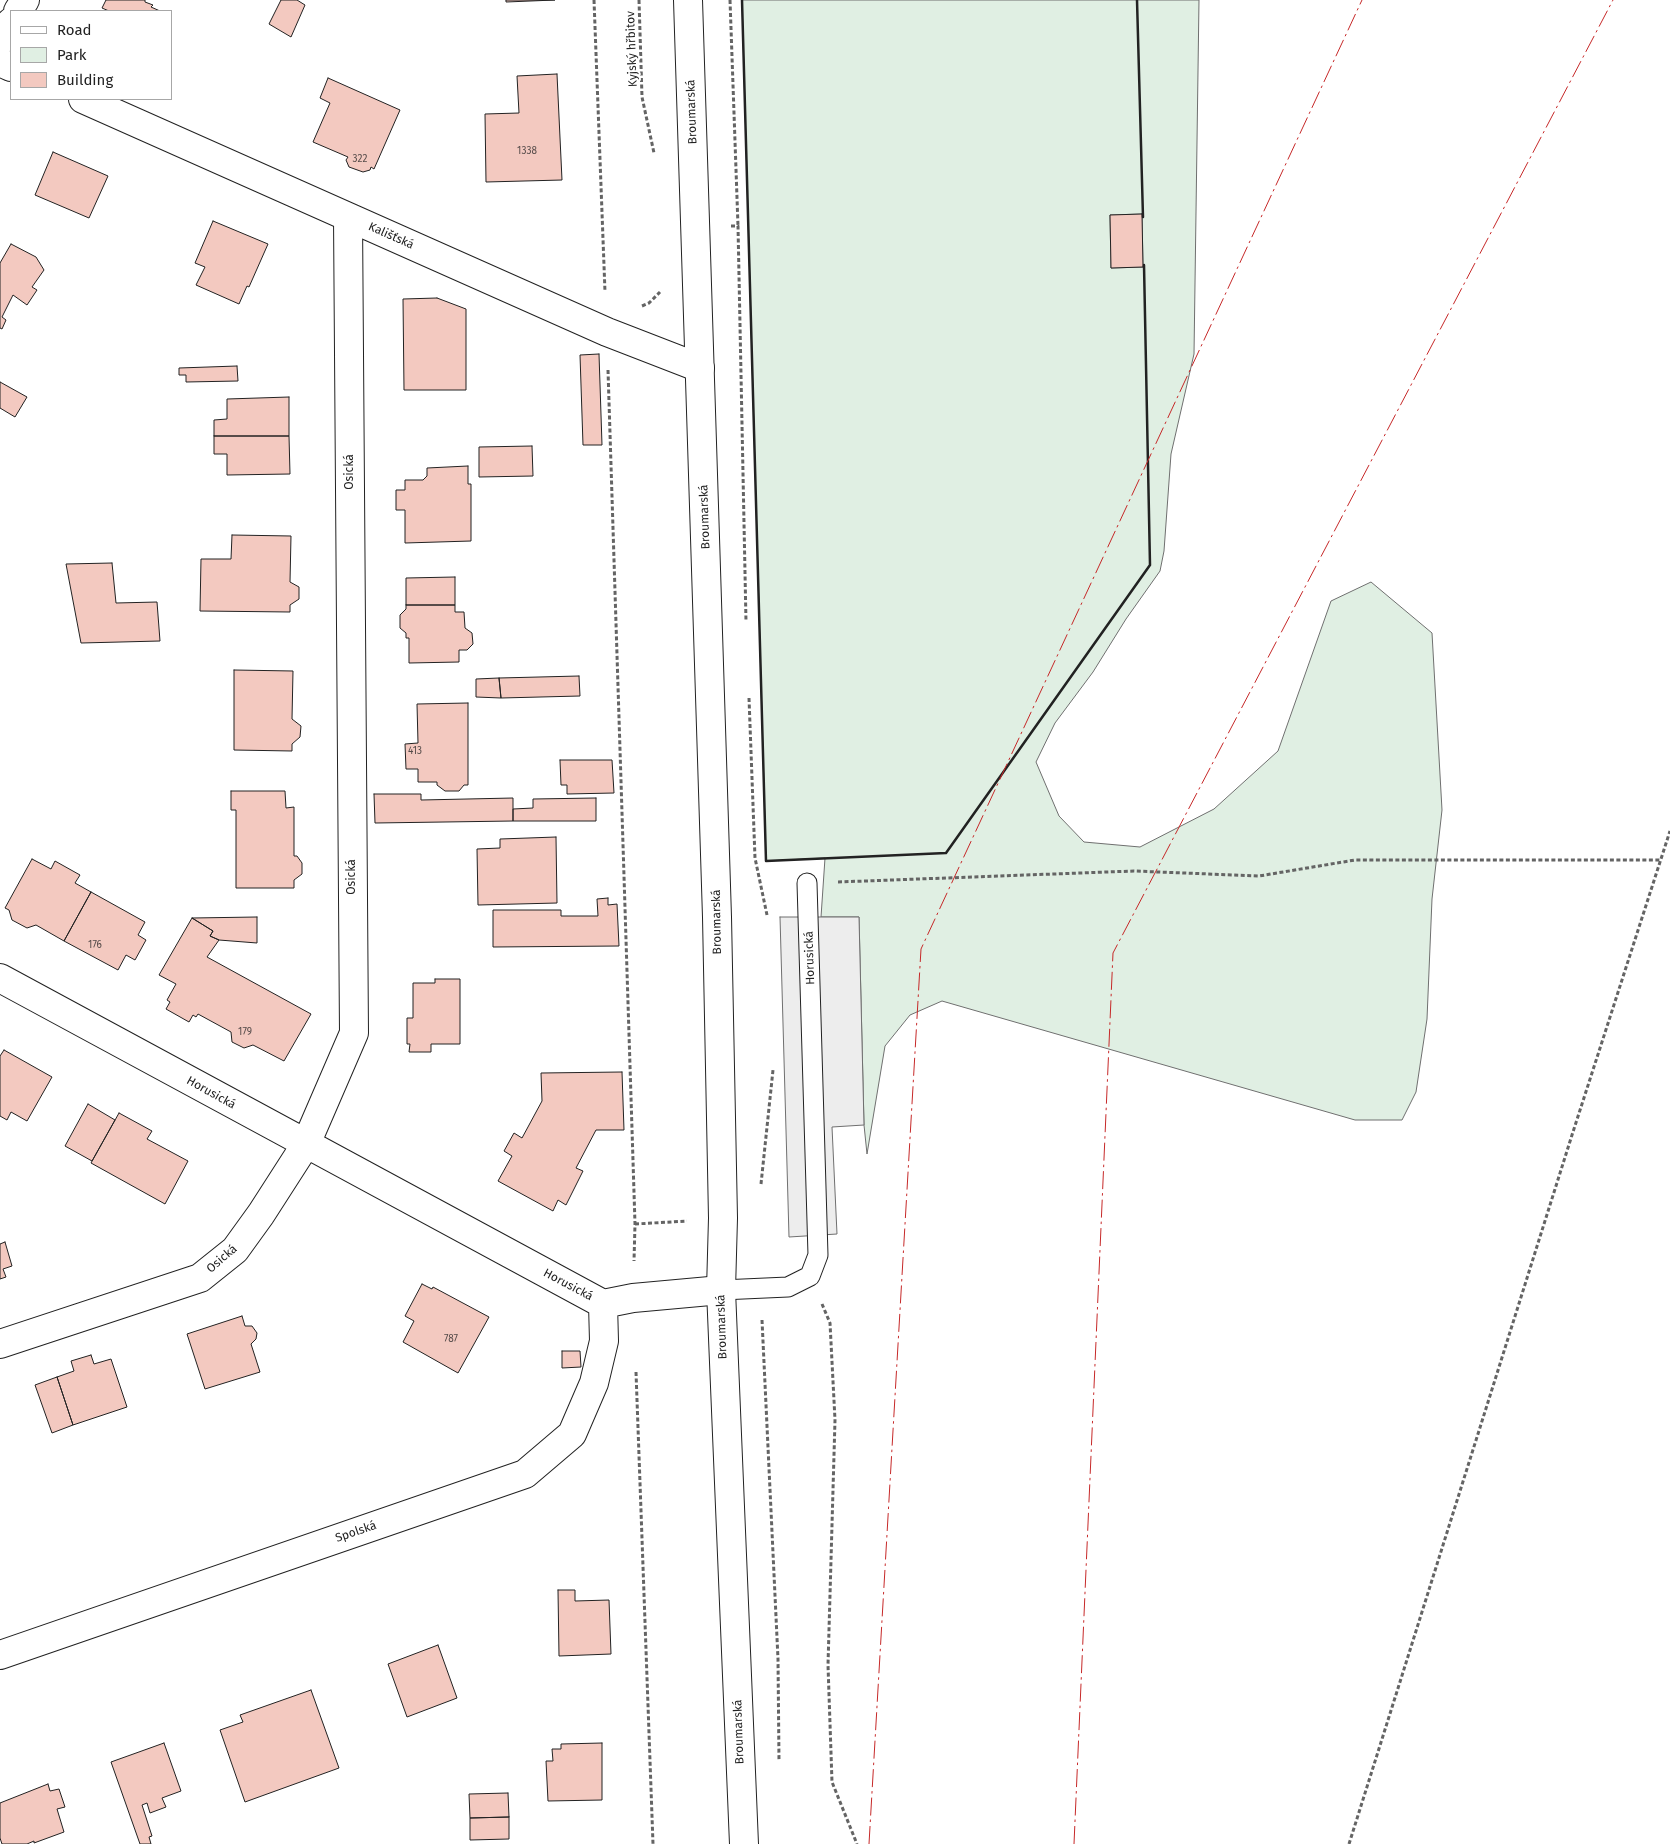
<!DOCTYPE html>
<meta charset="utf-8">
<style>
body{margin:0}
#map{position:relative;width:1670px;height:1844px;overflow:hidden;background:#fff;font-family:"Fira Sans",sans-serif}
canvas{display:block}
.legend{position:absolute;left:10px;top:10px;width:162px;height:90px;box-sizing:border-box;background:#fff;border:1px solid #a7a7a7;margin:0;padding:6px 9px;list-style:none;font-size:15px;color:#222}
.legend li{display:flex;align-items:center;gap:10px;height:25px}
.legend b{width:25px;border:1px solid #a7a7a7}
</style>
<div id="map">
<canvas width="1670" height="1844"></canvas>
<ul class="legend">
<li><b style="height:6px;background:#fff"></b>Road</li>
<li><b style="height:14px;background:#e0efe3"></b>Park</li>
<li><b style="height:14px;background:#f3c9c0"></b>Building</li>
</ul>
</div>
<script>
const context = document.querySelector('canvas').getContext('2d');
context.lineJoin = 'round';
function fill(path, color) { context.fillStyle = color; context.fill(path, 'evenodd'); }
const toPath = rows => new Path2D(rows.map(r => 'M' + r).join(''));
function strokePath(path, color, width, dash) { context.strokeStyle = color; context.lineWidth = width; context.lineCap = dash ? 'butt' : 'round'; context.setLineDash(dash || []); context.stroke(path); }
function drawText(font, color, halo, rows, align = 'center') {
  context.font = font + ' "Fira Sans",sans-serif'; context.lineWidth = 4; context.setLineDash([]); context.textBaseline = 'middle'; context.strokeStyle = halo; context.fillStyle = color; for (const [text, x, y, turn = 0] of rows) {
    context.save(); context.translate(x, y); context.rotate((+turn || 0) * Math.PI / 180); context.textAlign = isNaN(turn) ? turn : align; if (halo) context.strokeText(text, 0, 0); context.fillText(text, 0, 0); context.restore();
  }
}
const green = toPath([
 [742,0,1199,0,1194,354,1171,454,1164,551,1160,571,1126,619,1093,672,1055,723,1036,762,1059,816,1084,842,1140,847,1214,809,1278,751,1331,601,1371,582,1432,633,1442,810,1432,899,1427,1019,1416,1092,1402,1120,1355,1120,942,1001,910,1015,885,1046,867,1154,864,1125,859,917,821,917,825,858,766,861,742,0],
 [1142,214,1143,267,1111,268,1110,215,1142,214]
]);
const parking = toPath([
 [780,917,859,917,864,1125,832,1127,837,1234,789,1237,780,917]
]);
const building = toPath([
 [106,0,145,0,145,2,153,5,151,7,160,11,109,11,102,8,106,0],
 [281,0,297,0,305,5,291,37,269,24,281,0],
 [506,0,555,0,506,2,506,0],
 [557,74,562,180,486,182,485,114,519,113,517,76,557,74],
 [328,78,400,110,374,169,371,167,370,170,363,172,349,167,346,160,348,157,313,142,330,103,320,98,328,78],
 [53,152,108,176,89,218,35,195,53,152],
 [1142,214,1143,267,1111,268,1110,215,1142,214],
 [213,221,268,244,249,287,247,286,239,304,196,285,205,267,195,263,213,221],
 [11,244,36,257,44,270,32,287,37,290,27,305,13,295,2,317,6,320,2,329,0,328,0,263,11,244],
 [437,298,466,309,466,390,404,390,403,299,437,298],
 [599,354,602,445,583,445,580,355,599,354],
 [237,366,238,381,186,382,186,375,179,375,179,368,237,366],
 [0,382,27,397,15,417,0,408,0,382],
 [289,397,289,436,214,436,214,420,227,419,227,399,289,397],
 [214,436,289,436,290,474,227,475,227,454,214,454,214,436],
 [532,446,533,476,479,477,479,447,532,446],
 [468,466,468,484,471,484,471,541,405,543,405,510,396,510,396,490,405,490,405,480,423,480,427,476,427,468,468,466],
 [232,535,291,536,290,582,299,587,299,599,290,605,290,612,200,611,201,559,231,559,232,535],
 [112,563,116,603,157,602,160,641,81,643,66,564,112,563],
 [455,577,455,605,406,605,406,578,455,577],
 [406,605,455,605,455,612,464,612,465,628,472,633,473,644,467,650,459,650,459,662,409,663,409,638,406,638,406,633,400,628,400,615,406,609,406,605],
 [234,670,293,671,292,719,301,726,300,737,292,744,292,751,234,750,234,670],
 [579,676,580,696,501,698,499,678,579,676],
 [499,678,501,698,476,697,476,679,499,678],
 [468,703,468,785,464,785,459,791,445,791,437,785,437,782,418,782,418,769,406,769,405,744,418,743,417,704,468,703],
 [560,760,612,760,614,793,567,794,567,785,561,785,560,760],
 [231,791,285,791,286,808,294,807,294,856,297,856,302,863,302,874,294,880,294,888,236,888,236,810,231,810,231,791],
 [374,794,421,794,421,800,513,798,513,821,375,823,374,794],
 [596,798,596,821,513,821,513,809,533,808,533,799,596,798],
 [556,837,557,903,478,905,477,849,500,848,500,839,556,837],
 [32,859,51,869,55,861,80,875,75,883,91,892,64,941,36,925,27,928,12,920,9,910,5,908,32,859],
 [91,892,145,922,138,935,146,940,135,960,126,955,118,970,64,941,91,892],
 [608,898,608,905,617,904,619,946,493,947,493,910,561,910,561,916,598,916,597,899,608,898],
 [257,917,257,943,219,940,210,936,213,931,192,918,257,917],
 [192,918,213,931,210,936,219,940,207,957,311,1014,284,1061,253,1045,244,1048,232,1042,231,1032,198,1014,196,1017,193,1015,189,1022,166,1009,170,1002,167,1000,176,984,159,975,192,918],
 [435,979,460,979,460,1044,431,1044,431,1052,409,1052,410,1044,407,1044,407,1018,413,1018,413,983,435,983,435,979],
 [4,1050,52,1077,27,1121,11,1112,7,1120,0,1116,0,1056,4,1050],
 [622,1072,624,1130,596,1130,576,1168,583,1171,566,1205,558,1200,553,1211,498,1181,512,1156,504,1151,514,1133,522,1138,542,1101,541,1073,622,1072],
 [88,1104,115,1120,92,1161,65,1146,88,1104],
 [119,1113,152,1131,147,1139,188,1161,165,1204,91,1163,119,1113],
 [5,1242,12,1266,3,1269,6,1277,0,1279,0,1244,5,1242],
 [422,1284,432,1289,433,1287,489,1317,458,1373,403,1342,414,1321,405,1316,422,1284],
 [242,1316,245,1326,252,1326,257,1333,256,1339,251,1344,260,1372,205,1389,187,1334,242,1316],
 [562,1351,580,1351,581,1367,562,1368,562,1351],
 [91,1355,94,1364,111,1359,127,1407,73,1425,57,1377,74,1371,71,1361,91,1355],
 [57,1377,73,1425,52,1433,35,1385,57,1377],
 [558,1590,575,1590,575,1601,609,1600,611,1654,559,1656,558,1590],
 [438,1645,457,1698,407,1717,388,1664,438,1645],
 [311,1690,339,1768,245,1802,220,1730,243,1722,240,1715,311,1690],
 [164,1743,181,1791,162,1798,166,1807,150,1813,147,1803,142,1805,152,1836,149,1837,151,1844,140,1844,111,1762,164,1743],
 [602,1743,602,1800,548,1801,546,1761,553,1761,552,1749,561,1749,561,1744,602,1743],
 [48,1784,50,1791,59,1789,65,1807,57,1809,64,1832,34,1843,34,1841,27,1844,2,1844,0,1838,0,1803,48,1784],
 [508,1793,509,1817,470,1818,469,1794,508,1793],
 [509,1817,509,1839,470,1840,470,1818,509,1817]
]);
const path = toPath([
 [594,0,605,292],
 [639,0,642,97,654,153],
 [730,0,738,226],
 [731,226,738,226,746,622],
 [642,306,649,303,660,292],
 [608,370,635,1224,634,1261],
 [749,698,755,858,767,915],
 [838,882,1134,871,1259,876,1355,860,1661,860],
 [761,1184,773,1070],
 [635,1224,687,1221],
 [822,1304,830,1323,835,1420,828,1665,832,1782,857,1844],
 [762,1320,778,1659,779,1761],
 [636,1372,653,1844],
 [1349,1844,1572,1135,1670,831]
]);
const service = toPath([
 [721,1290,788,1287,810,1276,818,1255,807,883]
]);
const minor = toPath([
 [18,11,25,0],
 [0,41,11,22],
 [0,62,11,67],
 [83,99,607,332,700,368],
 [0,978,603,1304,633,1298,721,1290],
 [0,1344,200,1278,235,1250,261,1214,306,1144,354,1033,348,217],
 [0,1655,525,1474,572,1434,594,1383,604,1341,603,1304]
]);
const tertiary = toPath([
 [688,0,717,917,723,1218,721,1290,744,1844]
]);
const wall = toPath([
 [742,0,766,861,946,853,1150,565,1144,265],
 [1137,0,1143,217]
]);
const power = toPath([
 [869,1844,921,949,1362,0],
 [1074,1844,1113,953,1613,0]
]);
const numberNames = [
 ["1338",527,151],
 ["322",360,159],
 ["413",415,751],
 ["176",95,945],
 ["179",245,1032],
 ["787",451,1339]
];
const streetNames = [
 ["Kyjský hřbitov",632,49,-92],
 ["Broumarská",692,112,-92],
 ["Kališťská",391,236,24],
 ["Osická",350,472,-90],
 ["Broumarská",705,517,-92],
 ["Osická",352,877,-90],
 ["Broumarská",717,922,-91],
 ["Horusická",810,958,-92],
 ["Horusická",211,1093,29],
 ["Osická",222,1259,-41],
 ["Horusická",568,1285,28],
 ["Broumarská",722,1327,-92],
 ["Spolská",356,1532,-19],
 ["Broumarská",739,1732,-92]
];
fill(green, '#e0efe3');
strokePath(green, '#6f6f6f', 1);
fill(parking, '#ededed');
strokePath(parking, '#6f6f6f', 1);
fill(building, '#f3c9c0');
strokePath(building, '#222', 1);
strokePath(service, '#222', 21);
strokePath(minor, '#222', 30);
strokePath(tertiary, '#222', 30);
strokePath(path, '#646464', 3, [4, 2.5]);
strokePath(service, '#fff', 19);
strokePath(minor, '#fff', 28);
strokePath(tertiary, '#fff', 28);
strokePath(wall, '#222', 2.5);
strokePath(power, '#c62828', 1, [18, 4, 2.5, 4]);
drawText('10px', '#564c4a', null, numberNames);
drawText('12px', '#222', '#fff', streetNames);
</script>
